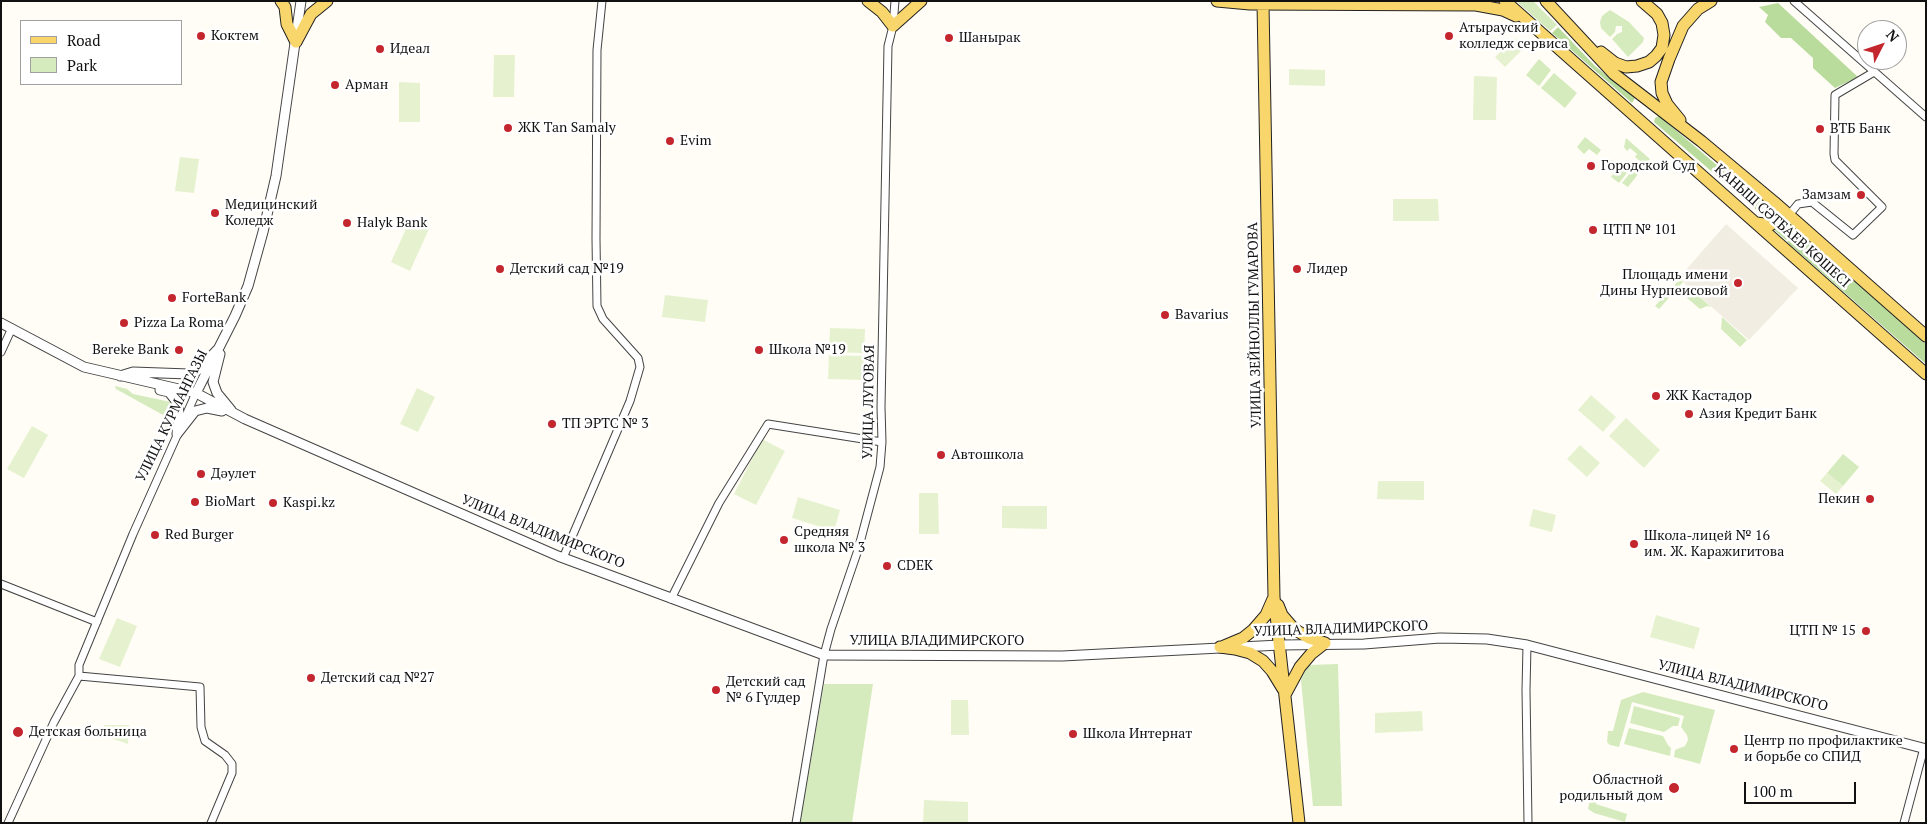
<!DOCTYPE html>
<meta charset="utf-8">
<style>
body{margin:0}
#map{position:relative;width:1927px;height:824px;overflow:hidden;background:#fffdf5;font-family:"PT Serif",serif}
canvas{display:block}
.frame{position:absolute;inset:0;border:2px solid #111;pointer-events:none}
.legend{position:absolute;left:20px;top:20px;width:162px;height:65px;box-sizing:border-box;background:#fff;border:1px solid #a0a0a0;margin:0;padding:6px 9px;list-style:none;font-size:15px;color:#111}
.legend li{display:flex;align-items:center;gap:10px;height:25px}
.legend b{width:25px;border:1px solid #a0a0a0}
.north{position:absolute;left:1857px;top:20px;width:50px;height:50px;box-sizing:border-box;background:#fff;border:1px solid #a0a0a0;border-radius:50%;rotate:49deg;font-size:14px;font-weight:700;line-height:20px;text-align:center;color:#111}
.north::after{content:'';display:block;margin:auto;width:18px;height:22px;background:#c4262e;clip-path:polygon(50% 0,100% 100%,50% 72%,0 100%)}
.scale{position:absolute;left:1744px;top:782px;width:112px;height:22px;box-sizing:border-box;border:2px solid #111;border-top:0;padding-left:6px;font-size:15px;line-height:18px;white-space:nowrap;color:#111;-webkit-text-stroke:4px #fff;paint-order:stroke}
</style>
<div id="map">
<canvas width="1927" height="824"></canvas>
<div class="frame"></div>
<ul class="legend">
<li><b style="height:6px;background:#f9d66b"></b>Road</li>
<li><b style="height:14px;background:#d5ebbd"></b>Park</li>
</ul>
<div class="north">N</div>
<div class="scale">100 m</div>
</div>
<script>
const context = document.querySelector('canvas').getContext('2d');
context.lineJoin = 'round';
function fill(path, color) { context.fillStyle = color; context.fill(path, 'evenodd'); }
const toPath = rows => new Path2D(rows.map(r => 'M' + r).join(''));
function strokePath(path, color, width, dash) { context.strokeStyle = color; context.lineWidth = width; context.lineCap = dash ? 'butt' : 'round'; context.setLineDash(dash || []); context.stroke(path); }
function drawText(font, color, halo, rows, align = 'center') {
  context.font = font + ' "PT Serif",serif'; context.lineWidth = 5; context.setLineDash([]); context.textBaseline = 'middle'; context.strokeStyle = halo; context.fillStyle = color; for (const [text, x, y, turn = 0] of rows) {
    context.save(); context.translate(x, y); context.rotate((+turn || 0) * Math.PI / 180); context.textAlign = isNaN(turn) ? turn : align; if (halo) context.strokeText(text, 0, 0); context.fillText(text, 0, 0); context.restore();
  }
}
const green = toPath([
 [1516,1,1533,1,1557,25,1550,31],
 [1610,10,1629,22,1644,38,1643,42,1628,57,1612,39,1617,34,1622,32,1622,26,1616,26,1615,32,1610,37,1601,28,1600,22,1602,16],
 [1539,59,1551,70,1539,86,1526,75],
 [1554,73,1577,93,1565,108,1541,88],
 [1585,137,1601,150,1597,155,1589,149,1584,154,1577,147],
 [1626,138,1650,159,1628,187,1622,183,1640,161,1635,157,1637,154,1630,148,1627,151,1624,147],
 [1612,160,1627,173,1619,183,1611,177,1615,171,1608,165],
 [1680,279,1683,282,1659,309,1655,306],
 [1686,285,1711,307,1707,306,1700,309,1680,292],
 [1722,317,1747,340,1740,347,1721,329],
 [115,386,127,389,133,394,171,402,173,404,174,412,169,420,167,433,164,430,165,424,163,415,116,389],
 [1843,454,1859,467,1843,486,1827,473],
 [1338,664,1342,806,1313,806,1301,680,1308,665],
 [824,684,873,684,852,823,800,823],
 [1643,692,1715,710,1700,764,1674,757,1675,750,1685,746,1688,740,1687,735,1681,727,1684,716,1632,702,1619,747,1610,745,1607,742,1608,731,1613,731,1621,700],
 [1634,706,1680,718,1678,726,1673,726,1664,732,1630,723],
 [1629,728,1663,736,1668,745,1671,748,1670,756,1624,744],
 [1592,792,1598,793,1596,804,1627,814,1625,822,1594,813,1588,809]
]);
const forest = toPath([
 [1778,3,1858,77,1835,88,1813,68,1813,58,1791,38,1781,38,1765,22,1768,15,1759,7],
 [1558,27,1595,66,1635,98,1632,103,1552,33],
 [1659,116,1765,206,1759,212,1654,122,1655,118],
 [1783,216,1797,228,1786,240,1773,229,1780,225],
 [1799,230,1926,344,1926,364,1787,242]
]);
const pitch = toPath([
 [1515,38,1524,48,1505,67,1495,57],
 [494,55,515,55,514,97,493,97],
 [1289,69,1325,70,1325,86,1289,85],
 [1474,76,1497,77,1496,120,1473,120],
 [399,82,420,83,420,122,399,122],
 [180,157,199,159,194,193,175,191],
 [1393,199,1438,199,1439,221,1393,221],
 [410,220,429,229,410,271,391,262],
 [665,295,708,300,705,322,662,317],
 [830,328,865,329,864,353,829,352],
 [829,355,864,356,863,380,828,379],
 [417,388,435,397,418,432,400,424],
 [1591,395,1616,417,1603,432,1578,410],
 [1626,418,1660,450,1644,468,1609,436],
 [32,426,48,435,24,478,7,469],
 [762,439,785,451,756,505,734,494],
 [1580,445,1600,463,1587,477,1567,459],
 [1827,473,1843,486,1836,494,1820,481],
 [1378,481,1424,481,1424,500,1377,499],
 [919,493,938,493,939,534,919,534],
 [798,497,840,510,834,531,792,518],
 [1002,506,1047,506,1047,529,1002,528],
 [1533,509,1556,515,1552,532,1529,526],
 [1656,615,1700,628,1694,649,1650,637],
 [117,618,137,626,120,667,99,659],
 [951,700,968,700,969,735,951,735],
 [1422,711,1423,731,1375,733,1375,713],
 [104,725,129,725,128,744,104,736],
 [924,800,968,802,968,823,923,823]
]);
const plaza = toPath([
 [1726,224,1798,288,1749,340,1679,278]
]);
const minor = toPath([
 [1794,1,1926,117],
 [1789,215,1798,204,1812,202,1853,235,1882,207,1835,160,1834,154,1835,95,1874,72],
 [1,352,12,328],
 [563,558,630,401,640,367,638,358,603,319,597,306,596,239,597,50,602,1],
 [1,584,97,622],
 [671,599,719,503,768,424,882,442],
 [1527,645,1526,690,1528,823],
 [79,676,200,687,201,727,205,741,225,755,232,764,232,773,211,823],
 [8,823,54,722,79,676,79,665,133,534,196,393],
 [796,823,824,655,831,629,858,550,880,467,882,442,881,407,888,46,893,26,895,1],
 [1904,823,1924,748]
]);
const tertiary = toPath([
 [1,323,84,367,196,393,245,419,558,556,824,655,1062,656,1280,645,1364,644,1440,638,1487,639,1527,645,1926,749],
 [220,354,213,382,217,393,231,410],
 [120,376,133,372,189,374,198,370,217,350],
 [160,390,169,392,177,402,179,413,177,434],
 [196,393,235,316,248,286,263,232,276,176,301,1],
 [177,434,195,411,207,408,222,411]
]);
const primary = toPath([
 [281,1,285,7,287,24,296,42],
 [868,1,882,12,893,26,921,1],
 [1217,1,1250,4,1476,5,1503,10,1516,16],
 [1505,1,1926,374],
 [1546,1,1614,74,1701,141,1774,202,1926,336],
 [1263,4,1274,597,1299,823],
 [296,42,311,14,327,1],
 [1601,52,1615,63,1626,67,1637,66,1649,62,1656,56,1662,48,1664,35,1662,23,1657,14,1642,1],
 [1680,120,1667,104,1662,93,1661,82,1669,59,1683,26,1698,9,1711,1],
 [1757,223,1770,225,1775,222,1779,216,1778,211,1774,203],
 [1278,605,1282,615,1294,629,1309,638,1325,643],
 [1224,646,1243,638,1253,630,1266,615,1273,599],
 [1220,647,1235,649,1250,653,1263,661,1272,671,1283,689],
 [1286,693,1300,667,1311,654,1325,643]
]);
const markers = [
 [201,36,5,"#c4262e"],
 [1449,36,5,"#c4262e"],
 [949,38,5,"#c4262e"],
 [380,49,5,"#c4262e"],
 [335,85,5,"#c4262e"],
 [508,128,5,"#c4262e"],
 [1820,129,5,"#c4262e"],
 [670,141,5,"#c4262e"],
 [1591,166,5,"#c4262e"],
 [1861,195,5,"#c4262e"],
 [215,213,5,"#c4262e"],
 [347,223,5,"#c4262e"],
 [1593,230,5,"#c4262e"],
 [500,269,5,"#c4262e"],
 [1297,269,5,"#c4262e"],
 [1738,283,5,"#c4262e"],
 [172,298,5,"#c4262e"],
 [1165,315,5,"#c4262e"],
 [124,323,5,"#c4262e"],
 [179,350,5,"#c4262e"],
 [759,350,5,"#c4262e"],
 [1656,396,5,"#c4262e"],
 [1689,414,5,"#c4262e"],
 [552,424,5,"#c4262e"],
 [941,455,5,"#c4262e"],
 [201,474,5,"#c4262e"],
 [1870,499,5,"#c4262e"],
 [195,502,5,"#c4262e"],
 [273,503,5,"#c4262e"],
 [155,535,5,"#c4262e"],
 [784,540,5,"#c4262e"],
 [1634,544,5,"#c4262e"],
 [887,566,5,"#c4262e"],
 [1866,631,5,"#c4262e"],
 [311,678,5,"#c4262e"],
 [716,690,5,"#c4262e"],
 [18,732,6,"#c4262e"],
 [1073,734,5,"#c4262e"],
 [1734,749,5,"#c4262e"],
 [1674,788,6,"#c4262e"]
];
const poiNames = [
 ["Атырауский",1459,28],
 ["колледж сервиса",1459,44],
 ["Коктем",211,36],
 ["Шанырак",959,38],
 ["Идеал",390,49],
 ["Арман",345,85],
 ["ЖК Tan Samaly",518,128],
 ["ВТБ Банк",1830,129],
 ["Evim",680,141],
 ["Городской Суд",1601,166],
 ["Замзам",1851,195,"right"],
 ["Медицинский",225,205],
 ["Коледж",225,221],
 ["Halyk Bank",357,223],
 ["ЦТП № 101",1603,230],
 ["Детский сад №19",510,269],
 ["Лидер",1307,269],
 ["Площадь имени",1728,275,"right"],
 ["Дины Нурпеисовой",1728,291,"right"],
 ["ForteBank",182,298],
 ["Bavarius",1175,315],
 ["Pizza La Roma",134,323],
 ["Bereke Bank",169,350,"right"],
 ["Школа №19",769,350],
 ["ЖК Кастадор",1666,396],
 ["Азия Кредит Банк",1699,414],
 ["ТП ЭРТС № 3",562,424],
 ["Автошкола",951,455],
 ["Дәулет",211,474],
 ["Пекин",1860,499,"right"],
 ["BioMart",205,502],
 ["Kaspi.kz",283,503],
 ["Средняя",794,532],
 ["школа № 3",794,548],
 ["Red Burger",165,535],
 ["Школа-лицей № 16",1644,536],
 ["им. Ж. Каражигитова",1644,552],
 ["CDEK",897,566],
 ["ЦТП № 15",1856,631,"right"],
 ["Детский сад №27",321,678],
 ["Детский сад",726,682],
 ["№ 6 Гүлдер",726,698],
 ["Детская больница",29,732],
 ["Школа Интернат",1083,734],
 ["Центр по профилактике",1744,741],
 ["и борьбе со СПИД",1744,757],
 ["Областной",1663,780,"right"],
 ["родильный дом",1663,796,"right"]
];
const streetNames = [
 ["ҚАНЫШ СӘТБАЕВ КӨШЕСІ",1782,226,42],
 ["УЛИЦА ЗЕЙНОЛЛЫ ГУМАРОВА",1255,325,-91],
 ["УЛИЦА ЛУГОВАЯ",869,402,-89],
 ["УЛИЦА КУРМАНГАЗЫ",172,416,-64],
 ["УЛИЦА ВЛАДИМИРСКОГО",543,532,22],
 ["УЛИЦА ВЛАДИМИРСКОГО",1341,629,-2],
 ["УЛИЦА ВЛАДИМИРСКОГО",937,641],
 ["УЛИЦА ВЛАДИМИРСКОГО",1743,686,14]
];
fill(green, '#d5ebbd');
fill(forest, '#b9dc9c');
fill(pitch, '#e6f2cf');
fill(plaza, '#f1ede2');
strokePath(minor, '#444', 9);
strokePath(tertiary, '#444', 11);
strokePath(primary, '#222', 13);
strokePath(minor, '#fff', 7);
strokePath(tertiary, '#fff', 9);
strokePath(primary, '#f9d66b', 11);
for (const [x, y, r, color] of markers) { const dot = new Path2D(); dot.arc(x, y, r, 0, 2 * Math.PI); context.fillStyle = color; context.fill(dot); strokePath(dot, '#fff', 2); }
drawText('14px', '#111', '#fff', poiNames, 'left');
drawText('14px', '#111', '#fff', streetNames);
</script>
